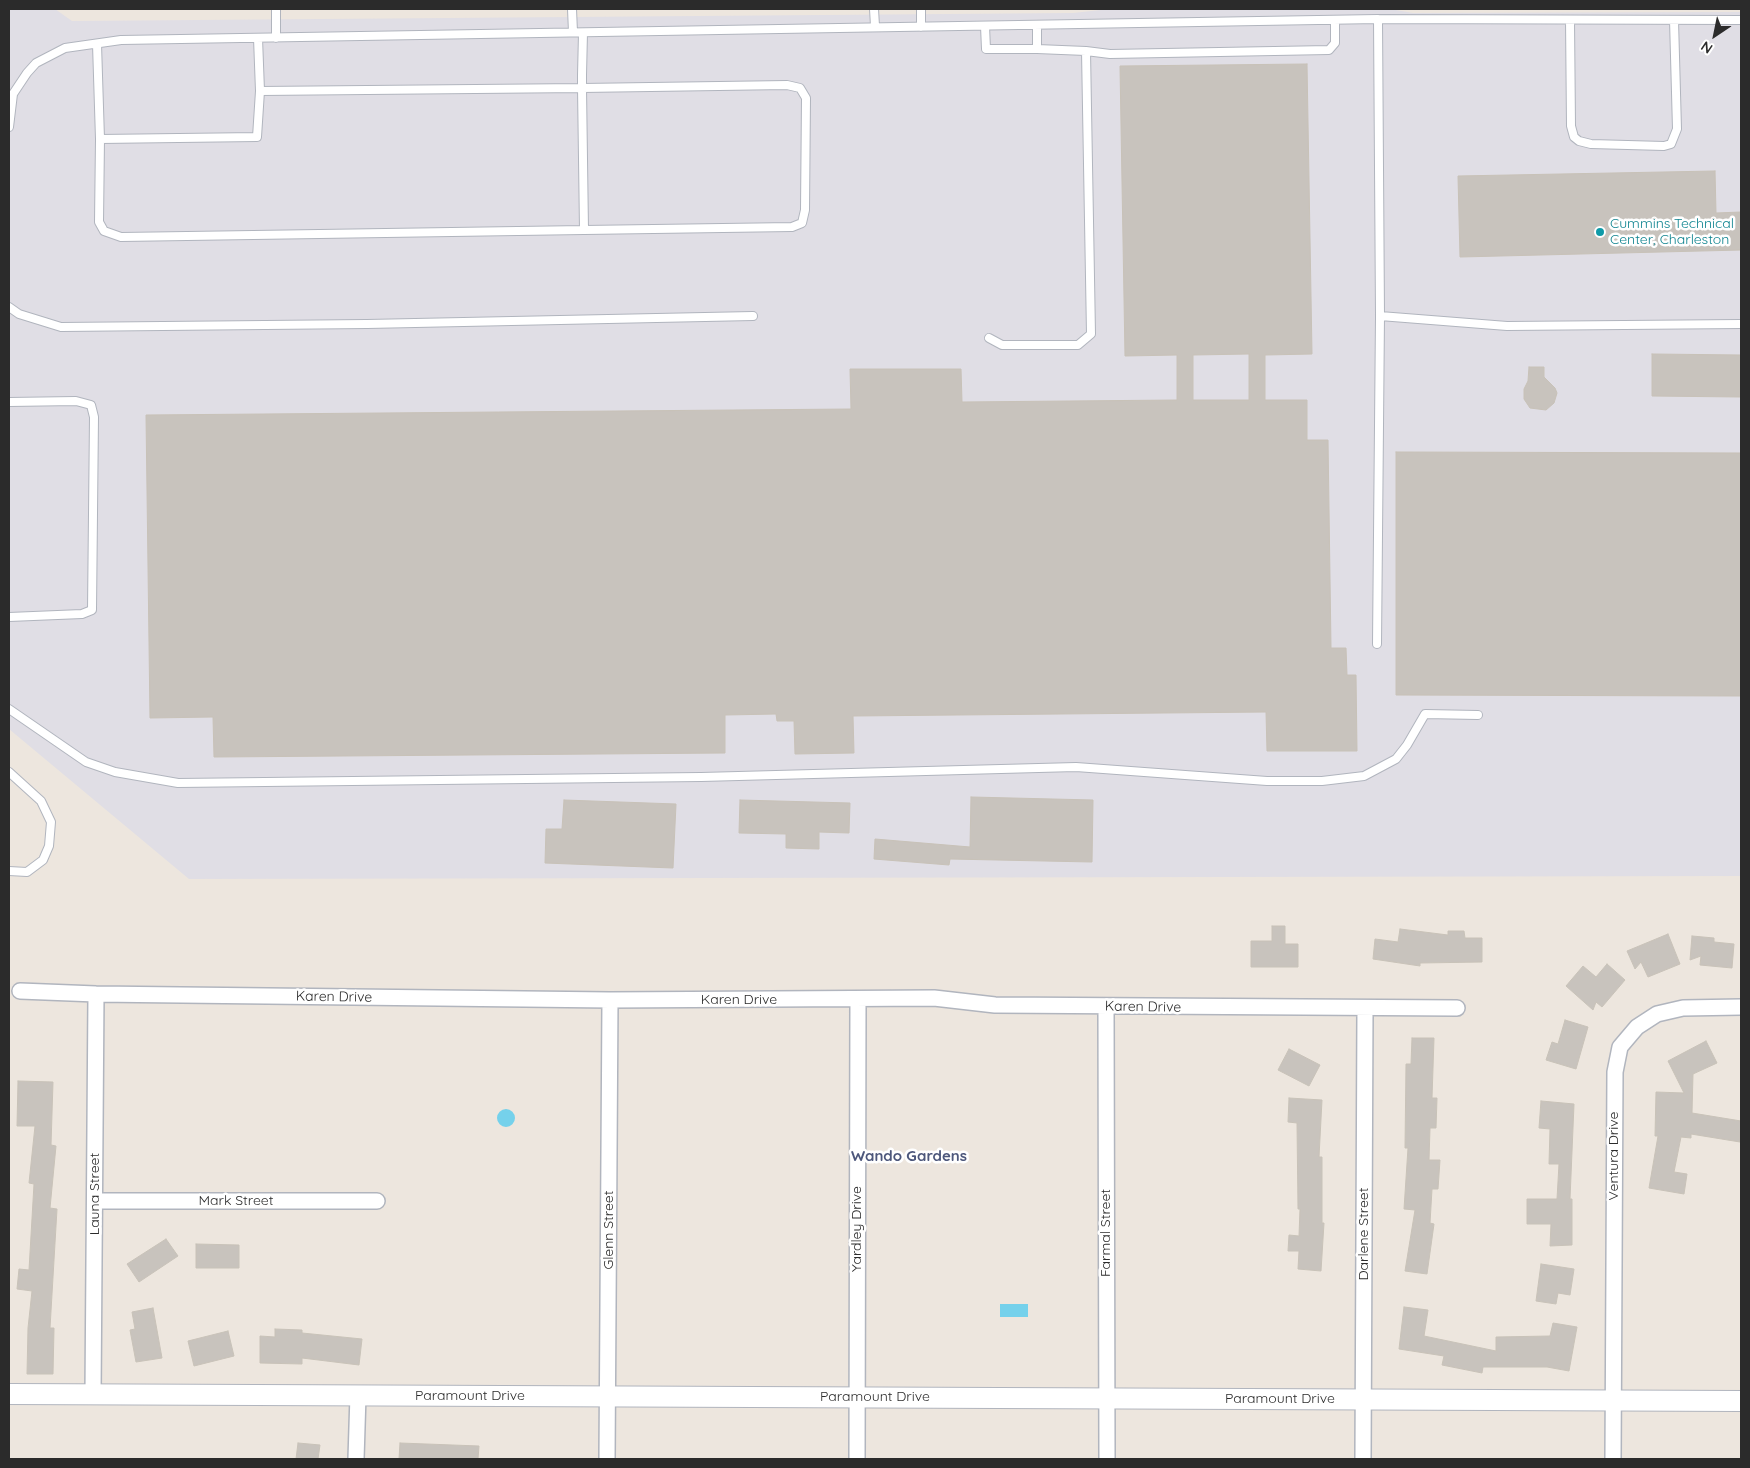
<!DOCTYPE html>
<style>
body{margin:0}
#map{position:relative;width:1750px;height:1468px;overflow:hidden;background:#ede6de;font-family:Quicksand,sans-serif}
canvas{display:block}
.frame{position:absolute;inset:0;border:10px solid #2b2b2b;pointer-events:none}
.north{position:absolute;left:1690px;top:10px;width:50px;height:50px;-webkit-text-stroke:4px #fff;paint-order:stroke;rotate:214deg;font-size:14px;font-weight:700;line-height:20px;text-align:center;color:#2b2b2b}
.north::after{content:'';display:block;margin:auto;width:18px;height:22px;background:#2b2b2b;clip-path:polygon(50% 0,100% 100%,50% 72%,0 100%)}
</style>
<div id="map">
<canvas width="1750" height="1468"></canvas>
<div class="frame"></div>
<div class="north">N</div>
</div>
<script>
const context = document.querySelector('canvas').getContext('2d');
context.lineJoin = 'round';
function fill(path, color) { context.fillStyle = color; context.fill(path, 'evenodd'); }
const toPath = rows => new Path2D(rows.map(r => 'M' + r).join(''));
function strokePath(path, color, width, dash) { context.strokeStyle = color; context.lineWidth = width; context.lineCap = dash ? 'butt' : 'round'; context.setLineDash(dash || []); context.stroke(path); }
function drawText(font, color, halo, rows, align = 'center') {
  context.font = font + ' Quicksand,sans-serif'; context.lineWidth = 5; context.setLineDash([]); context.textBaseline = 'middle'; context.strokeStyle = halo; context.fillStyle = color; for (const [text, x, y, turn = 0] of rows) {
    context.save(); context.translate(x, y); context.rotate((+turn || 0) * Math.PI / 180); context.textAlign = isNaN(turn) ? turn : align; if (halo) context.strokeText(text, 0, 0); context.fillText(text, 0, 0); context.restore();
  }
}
const industrial = toPath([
 [9,9,55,9,72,21,1073,13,1110,9,1390,9,1413,13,1741,12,1741,876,189,879,9,729]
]);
const water = toPath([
 '497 1118a9 9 0 1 1 18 0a9 9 0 1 1-18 0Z',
 [1000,1304,1028,1304,1028,1317,1000,1317]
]);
const building = toPath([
 [1307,64,1312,354,1265,355,1265,400,1307,400,1307,440,1328,440,1331,648,1346,648,1347,675,1356,675,1357,751,1267,751,1266,712,853,716,854,753,795,754,794,721,777,721,776,714,725,715,725,753,214,757,213,717,150,718,146,415,851,409,850,369,961,369,962,402,1177,400,1177,355,1125,356,1120,66,1307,64],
 [1249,354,1249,400,1193,400,1193,355,1249,354],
 [1715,171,1716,213,1741,212,1741,250,1460,257,1458,176,1715,171],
 [1652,354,1741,355,1741,397,1652,396,1652,354],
 [1529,367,1544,367,1544,377,1555,388,1557,393,1554,403,1546,410,1530,408,1524,399,1524,389,1528,381,1529,367],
 [1396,452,1741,453,1741,696,1396,695,1396,452],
 [971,797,1093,800,1092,862,950,859,949,865,874,859,875,839,970,847,971,797],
 [564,800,676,804,673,868,545,863,546,829,562,829,564,800],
 [740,800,850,803,849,833,819,832,819,849,786,848,786,834,739,833,740,800],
 [1272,926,1285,926,1285,944,1298,944,1298,967,1251,967,1251,941,1272,941,1272,926],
 [1400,929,1448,935,1448,931,1464,931,1465,938,1482,938,1482,962,1420,963,1420,966,1373,959,1375,939,1398,942,1400,929],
 [1668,934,1680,964,1648,977,1641,962,1635,969,1627,951,1668,934],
 [1692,936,1714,938,1714,942,1734,944,1732,968,1700,965,1701,956,1690,960,1692,936],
 [1607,964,1625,980,1602,1007,1596,1002,1593,1010,1566,986,1583,966,1596,977,1607,964],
 [1565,1020,1588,1027,1576,1069,1546,1060,1552,1042,1558,1044,1565,1020],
 [1412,1038,1434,1038,1432,1098,1437,1098,1436,1128,1430,1128,1429,1160,1440,1160,1438,1189,1432,1189,1430,1223,1434,1224,1427,1274,1405,1271,1415,1210,1404,1209,1408,1148,1405,1148,1406,1064,1411,1064,1412,1038],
 [1706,1041,1717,1063,1693,1074,1692,1113,1741,1121,1740,1142,1691,1134,1691,1138,1681,1137,1674,1172,1687,1174,1684,1194,1649,1188,1658,1136,1655,1136,1656,1092,1684,1093,1668,1061,1706,1041],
 [1289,1049,1320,1065,1309,1086,1278,1070,1289,1049],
 [18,1081,53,1082,51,1145,56,1146,50,1208,57,1209,50,1328,54,1328,53,1374,27,1374,28,1328,32,1291,17,1289,19,1269,29,1270,34,1184,29,1183,35,1126,17,1126,18,1081],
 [1289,1098,1322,1100,1319,1157,1322,1157,1322,1223,1324,1223,1321,1271,1298,1269,1299,1251,1288,1251,1289,1235,1299,1236,1300,1209,1298,1209,1297,1123,1288,1122,1289,1098],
 [1541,1101,1574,1104,1570,1199,1572,1199,1572,1245,1550,1246,1551,1224,1527,1224,1527,1199,1557,1199,1559,1164,1549,1164,1550,1129,1539,1128,1541,1101],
 [166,1239,178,1256,139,1282,127,1264,166,1239],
 [196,1244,239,1245,239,1268,196,1268,196,1244],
 [1541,1264,1574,1269,1570,1295,1558,1293,1556,1304,1536,1301,1541,1264],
 [1404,1307,1428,1310,1424,1336,1496,1351,1496,1337,1550,1336,1553,1323,1577,1327,1569,1371,1547,1367,1483,1367,1482,1373,1442,1365,1444,1356,1399,1349,1404,1307],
 [153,1308,162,1358,136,1362,130,1330,135,1329,132,1312,153,1308],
 [275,1329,302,1330,302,1333,362,1339,359,1365,302,1358,302,1364,260,1363,260,1336,275,1337,275,1329],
 [228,1331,234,1356,194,1366,188,1341,228,1331],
 [298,1443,320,1445,318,1459,296,1459,298,1443],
 [400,1443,479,1446,478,1459,399,1459,400,1443]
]);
const service = toPath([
 [276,9,276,38],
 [572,9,573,32],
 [874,9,875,26],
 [921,9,921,27],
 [1378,19,1741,20],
 [1570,20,1571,126,1574,137,1579,141,1591,144,1664,146,1671,144,1677,129,1674,20],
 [985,26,986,49,1037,49],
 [258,38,260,91],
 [97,44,100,139,257,137,260,91,582,88,787,85,800,88,806,98,805,210,802,223,792,227,584,230,582,88,582,75,583,33],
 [1086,51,1110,54,1329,50,1335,43,1335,20],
 [9,127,13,94,27,73,36,63,65,48,121,40,1378,19,1380,316,1377,644],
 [100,139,99,222,104,231,121,237,584,230],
 [9,307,19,314,61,327,367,324,753,316],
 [1380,316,1507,326,1741,324],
 [989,338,1002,345,1078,345,1091,334,1086,51,1037,49,1037,25],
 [9,402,76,401,91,405,94,417,92,610,82,614,9,617],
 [9,709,86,762,115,772,178,783,701,777,1076,767,1267,781,1322,781,1364,776,1396,759,1407,745,1425,714,1478,715],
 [9,772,41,801,51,822,49,846,43,860,27,872,9,871]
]);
const minor = toPath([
 [20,991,96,994,610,1000,934,998,995,1005,1457,1008],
 [1106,1006,1107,1459],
 [95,1201,377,1201],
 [93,1394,96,994],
 [356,1459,358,1395],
 [607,1459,610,1000],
 [857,1459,858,999],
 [1363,1459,1365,1009],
 [1613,1459,1615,1072,1620,1047,1637,1027,1657,1014,1683,1008,1741,1007]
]);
const tertiary = toPath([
 [9,1394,1741,1401]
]);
const markers = [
 [1600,232,5,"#0f9aa8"]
];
const cultureNames = [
 ["Cummins Technical",1610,224],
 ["Center, Charleston",1610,240]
];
const streetNames = [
 ["Karen Drive",334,997,1],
 ["Karen Drive",739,1000],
 ["Karen Drive",1143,1007,1],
 ["Ventura Drive",1614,1156,-90],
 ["Launa Street",95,1194,-90],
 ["Mark Street",236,1201],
 ["Yardley Drive",857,1229,-90],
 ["Glenn Street",609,1230,-90],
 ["Farmal Street",1106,1233,-90],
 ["Darlene Street",1364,1234,-90],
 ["Paramount Drive",470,1396],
 ["Paramount Drive",875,1397],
 ["Paramount Drive",1280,1399]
];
const neighbourhoodNames = [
 ["Wando Gardens",909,1156]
];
fill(industrial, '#e0dee5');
fill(water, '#75d1eb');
fill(building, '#c8c3bd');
strokePath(building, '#c8c2b8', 1);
strokePath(service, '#b1b5be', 10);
strokePath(minor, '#b1b5be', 18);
strokePath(tertiary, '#b1b5be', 22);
strokePath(service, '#fff', 8);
strokePath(minor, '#fff', 15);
strokePath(tertiary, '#fff', 20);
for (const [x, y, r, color] of markers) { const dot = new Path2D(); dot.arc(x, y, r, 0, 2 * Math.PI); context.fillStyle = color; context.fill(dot); strokePath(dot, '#fff', 2); }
drawText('14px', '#0d838f', '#fff', cultureNames, 'left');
drawText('14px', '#2b2b2b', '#fff', streetNames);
drawText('bold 15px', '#4d577b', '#fff', neighbourhoodNames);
</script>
